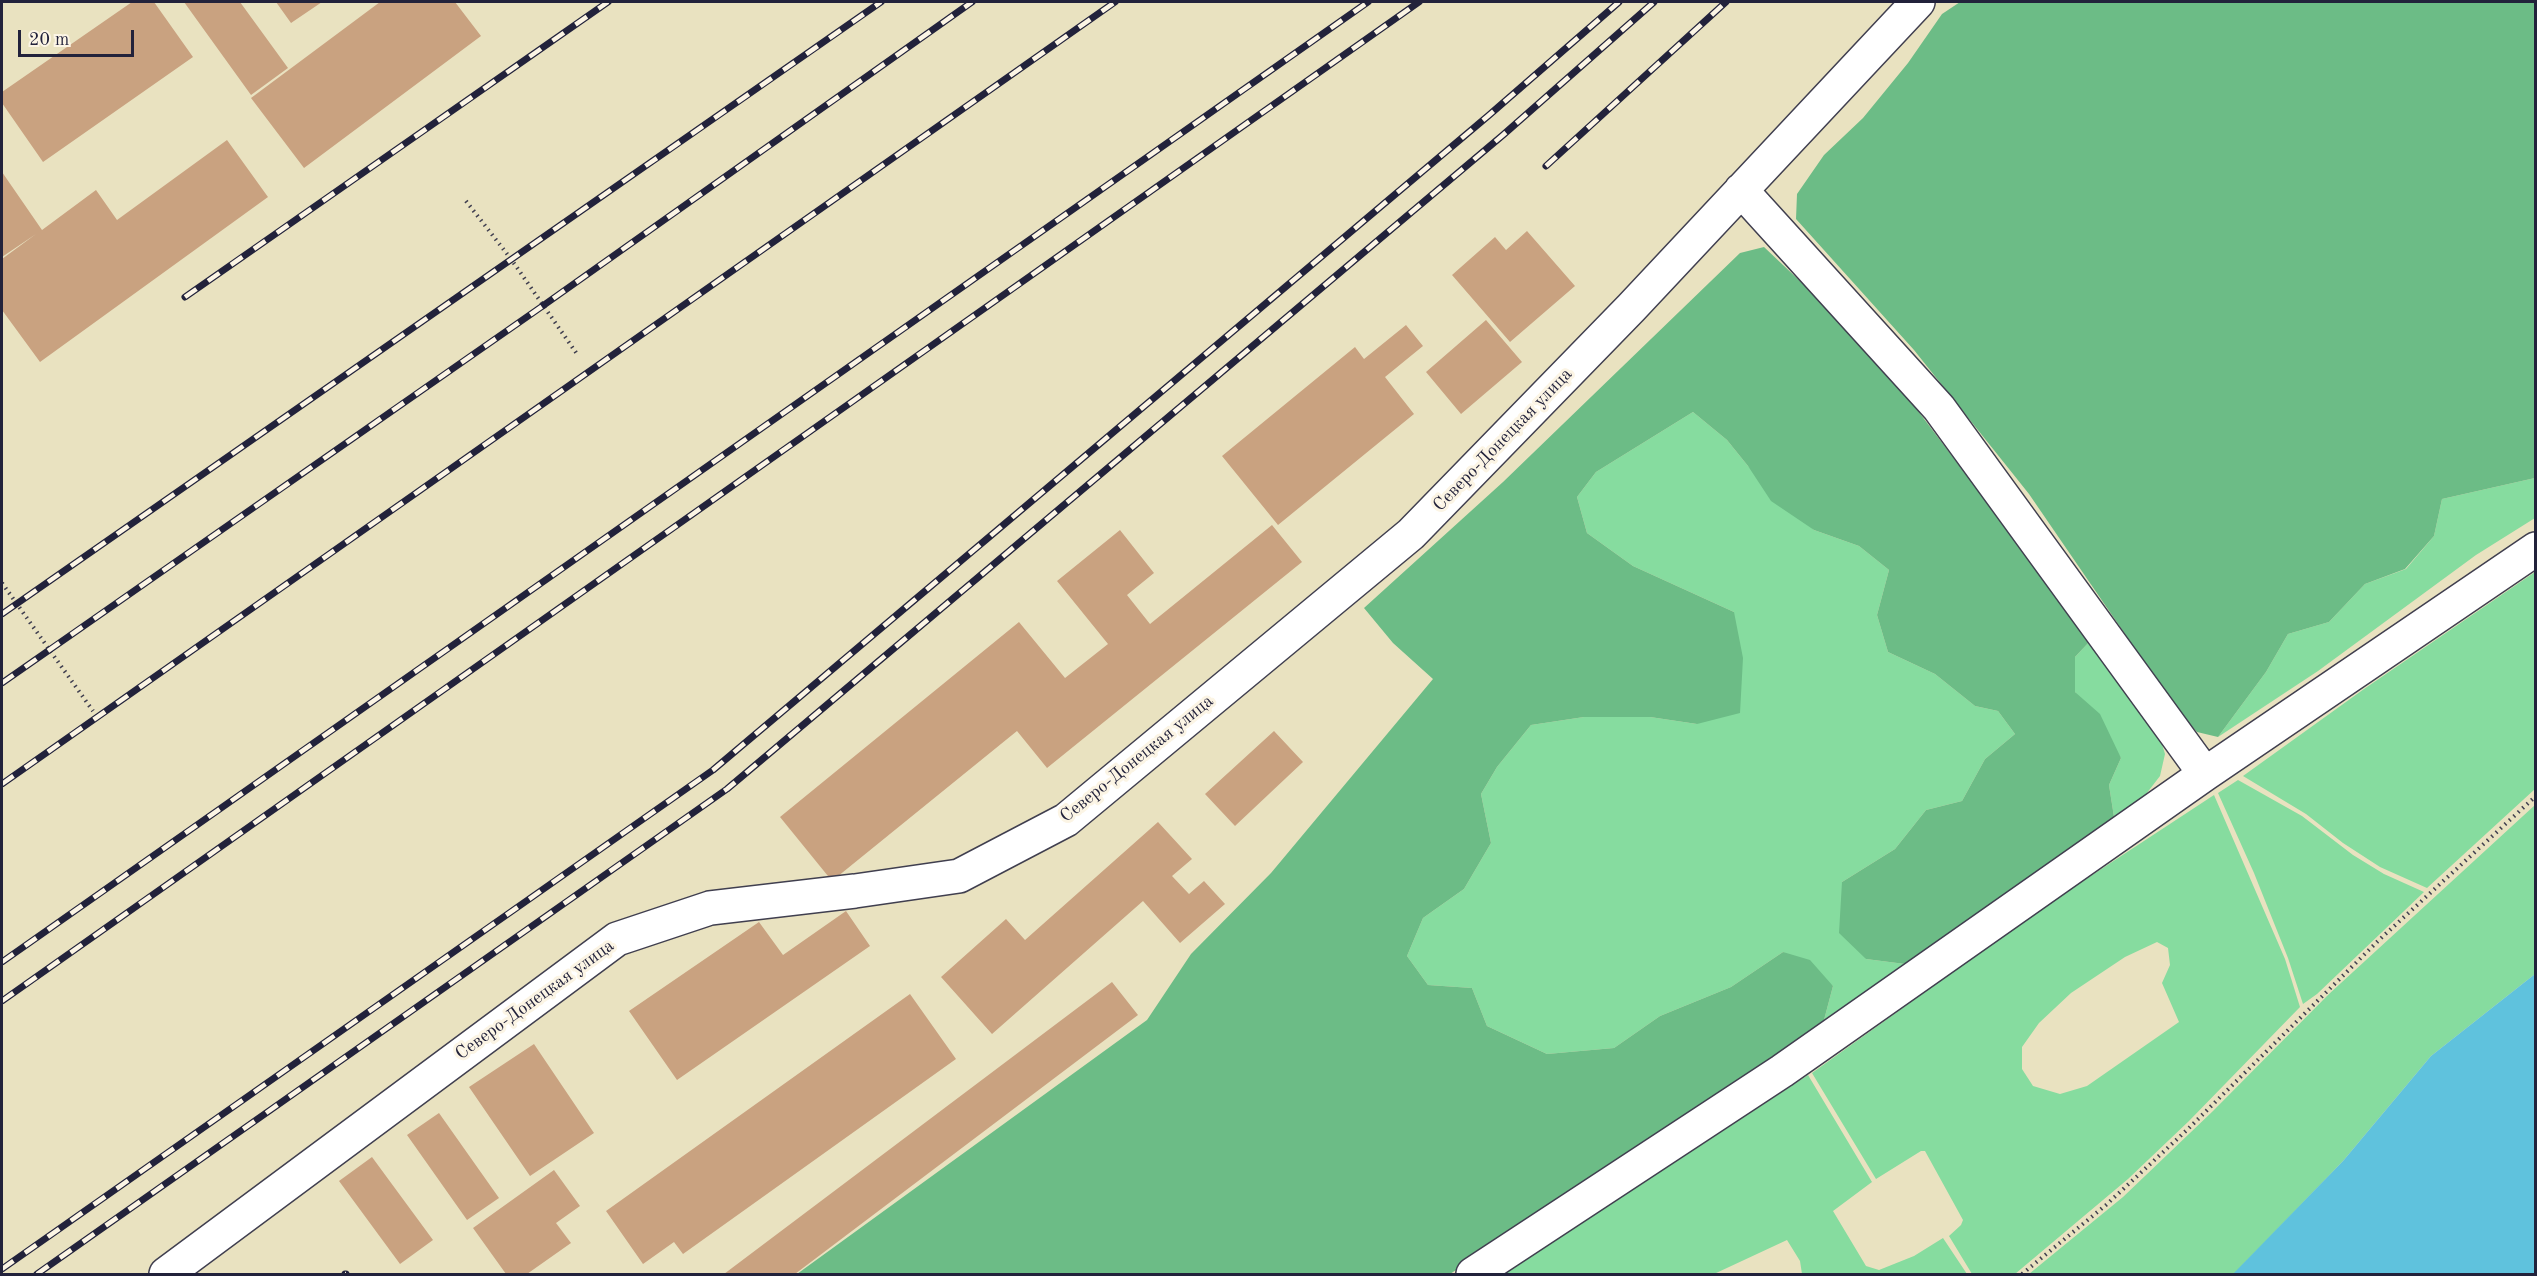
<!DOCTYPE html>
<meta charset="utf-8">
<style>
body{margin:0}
#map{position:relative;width:2537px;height:1276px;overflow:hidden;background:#e9e2c0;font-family:"Old Standard TT",serif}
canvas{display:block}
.frame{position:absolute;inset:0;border:3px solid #22223b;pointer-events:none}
.scale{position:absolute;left:18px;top:30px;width:116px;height:27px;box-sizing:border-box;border:3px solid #22223b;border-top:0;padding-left:8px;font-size:18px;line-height:21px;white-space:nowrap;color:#22223b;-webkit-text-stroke:4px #fcf5e5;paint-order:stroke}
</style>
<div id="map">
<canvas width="2537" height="1276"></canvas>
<div class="frame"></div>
<div class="scale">20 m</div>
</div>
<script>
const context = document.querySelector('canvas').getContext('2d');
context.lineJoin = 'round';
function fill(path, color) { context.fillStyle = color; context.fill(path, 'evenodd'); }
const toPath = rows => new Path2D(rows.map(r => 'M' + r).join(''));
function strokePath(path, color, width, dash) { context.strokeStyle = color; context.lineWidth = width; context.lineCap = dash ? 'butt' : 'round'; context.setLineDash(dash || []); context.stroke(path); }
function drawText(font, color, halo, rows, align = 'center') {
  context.font = font + ' "Old Standard TT",serif'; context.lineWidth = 6; context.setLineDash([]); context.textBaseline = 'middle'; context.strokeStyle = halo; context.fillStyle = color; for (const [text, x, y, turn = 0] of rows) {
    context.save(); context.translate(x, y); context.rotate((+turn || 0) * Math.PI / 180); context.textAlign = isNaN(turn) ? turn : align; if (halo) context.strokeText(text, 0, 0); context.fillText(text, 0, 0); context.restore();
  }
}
const green = toPath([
 [1693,412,1727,440,1748,466,1814,530,1859,546,1889,570,1877,615,1888,652,1935,674,1975,706,1998,711,2015,734,1985,759,1962,801,1926,810,1895,849,1842,882,1866,959,1905,964,1824,1020,1833,986,1783,952,1731,987,1660,1016,1614,1048,1547,1054,1487,1026,1472,988,1428,985,1407,956,1423,918,1464,889,1491,843,1481,794,1497,767,1531,725,1584,717,1650,717,1697,724,1734,612,1633,566,1587,533,1577,497,1596,472],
 [2535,478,2535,518,2476,555,2318,671,2218,737,2266,672,2288,634,2329,622,2365,584,2406,569,2434,536,2442,499],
 [2535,572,2535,789,2427,888,2380,867,2343,843,2306,814,2243,776,2364,689],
 [2091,640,2158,731,2165,754,2160,776,2143,798,2114,817,2109,785,2121,758,2075,692,2075,657],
 [2238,780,2302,816,2353,855,2384,874,2424,892,2317,994,2303,1004,2288,958,2254,873,2218,793],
 [2214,795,2285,959,2300,1007,2189,1121,2128,1179,2015,1274,1972,1274,1949,1236,1961,1225,1963,1220,1925,1151,1921,1151,1876,1179,1812,1073,2045,906],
 [2157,942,2168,948,2170,965,2162,983,2179,1022,2087,1086,2060,1094,2033,1086,2022,1069,2022,1047,2039,1023,2071,993,2125,957],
 [2535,805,2535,974,2431,1056,2343,1161,2234,1274,2029,1274,2123,1197,2213,1111,2329,994],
 [1808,1075,1872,1182,1833,1211,1866,1266,1879,1270,1914,1256,1943,1238,1967,1274,1802,1274,1800,1261,1787,1240,1714,1274,1504,1274]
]);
const forest = toPath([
 [1960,2,2535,2,2535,478,2442,499,2434,536,2405,569,2365,584,2329,622,2288,634,2266,672,2218,737,2197,732,2177,710,2029,494,1914,350,1796,219,1797,194,1824,155,1863,118,1908,63,1942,14],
 [1764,247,1821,301,1906,395,2091,640,2075,657,2075,692,2100,714,2121,758,2109,785,2114,817,1905,964,1866,959,1839,933,1842,882,1895,849,1926,810,1962,801,1985,759,2015,734,1998,711,1975,706,1935,674,1888,652,1877,615,1889,570,1859,546,1814,530,1771,501,1748,466,1727,440,1693,412,1596,472,1577,497,1587,533,1633,566,1734,612,1743,658,1740,713,1697,724,1650,717,1584,717,1531,725,1497,767,1481,794,1491,843,1464,889,1423,918,1407,956,1428,985,1472,988,1487,1026,1547,1054,1614,1048,1660,1016,1731,987,1783,952,1810,960,1833,986,1824,1020,1778,1056,1450,1274,797,1274,1147,1020,1191,954,1271,873,1433,679,1393,643,1364,608,1503,482,1740,253]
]);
const water = toPath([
 [2535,974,2535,1274,2233,1274,2343,1161,2431,1056]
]);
const building = toPath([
 [132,2,154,2,193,57,43,162,2,103,2,92],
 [184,2,240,2,288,68,251,95],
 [276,2,322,2,291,23],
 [380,2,455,2,481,36,304,168,251,98],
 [227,140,268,197,40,362,2,310,2,259,36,234,2,257,2,172,42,230,96,190,117,220],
 [1527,231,1575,286,1510,342,1452,275,1495,237,1506,250],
 [1486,320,1522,362,1461,414,1426,372],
 [1406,325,1423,346,1385,377,1414,414,1278,525,1222,456,1355,347,1364,359],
 [1272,525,1302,562,1047,768,1017,731,832,881,780,817,1019,622,1065,678,1108,644,1057,581,1120,530,1154,573,1127,595,1150,624],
 [1274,731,1303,762,1235,826,1205,794],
 [1158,822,1192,859,1172,876,1189,894,1204,881,1225,904,1180,943,1143,901,992,1034,941,977,1006,919,1025,940],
 [846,911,870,946,677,1080,629,1011,759,922,783,955],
 [1112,982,1138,1015,795,1274,724,1274],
 [910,994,956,1059,683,1254,674,1242,643,1264,606,1211],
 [534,1044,594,1133,530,1176,469,1087],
 [439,1113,499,1198,467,1220,407,1135],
 [372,1157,433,1240,400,1264,339,1181],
 [554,1170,580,1206,556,1223,571,1243,527,1274,506,1274,473,1228]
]);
const path = toPath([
 [466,201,511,259,577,354],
 [2,583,93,711],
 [2022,1274,2106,1205,2188,1129,2379,940,2536,796]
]);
const minor = toPath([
 [1741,190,1939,408,2205,774],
 [166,1274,617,939,710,908,855,891,959,876,1066,820,1411,534,1631,308,1918,2],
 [1473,1274,1782,1071,2205,774,2536,549]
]);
const rail = toPath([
 [1546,166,1726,2],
 [185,297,608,2],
 [2,614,881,2],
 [2,683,544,305,972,2],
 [2,784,1115,2],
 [2,962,1368,2],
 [2,1001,1419,2],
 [2,1269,713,770,1488,116,1619,2],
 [37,1274,727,789,1503,135,1654,2],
 [345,1274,346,1274]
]);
const streetNames = [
 ["Северо-Донецкая улица",1503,440,-46],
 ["Северо-Донецкая улица",1137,759,-39],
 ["Северо-Донецкая улица",535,1000,-36]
];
fill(green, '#86dc9f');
fill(forest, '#6cbc86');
fill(water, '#5fc2dd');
fill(building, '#c9a280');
strokePath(minor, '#403f4f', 36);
strokePath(path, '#403f4f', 4, [1.5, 4.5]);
strokePath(minor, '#fff', 33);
strokePath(rail, '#22223b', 7);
strokePath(rail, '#fcf5e5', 4.5, [14]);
drawText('18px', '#22223b', '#fcf5e5', streetNames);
</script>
